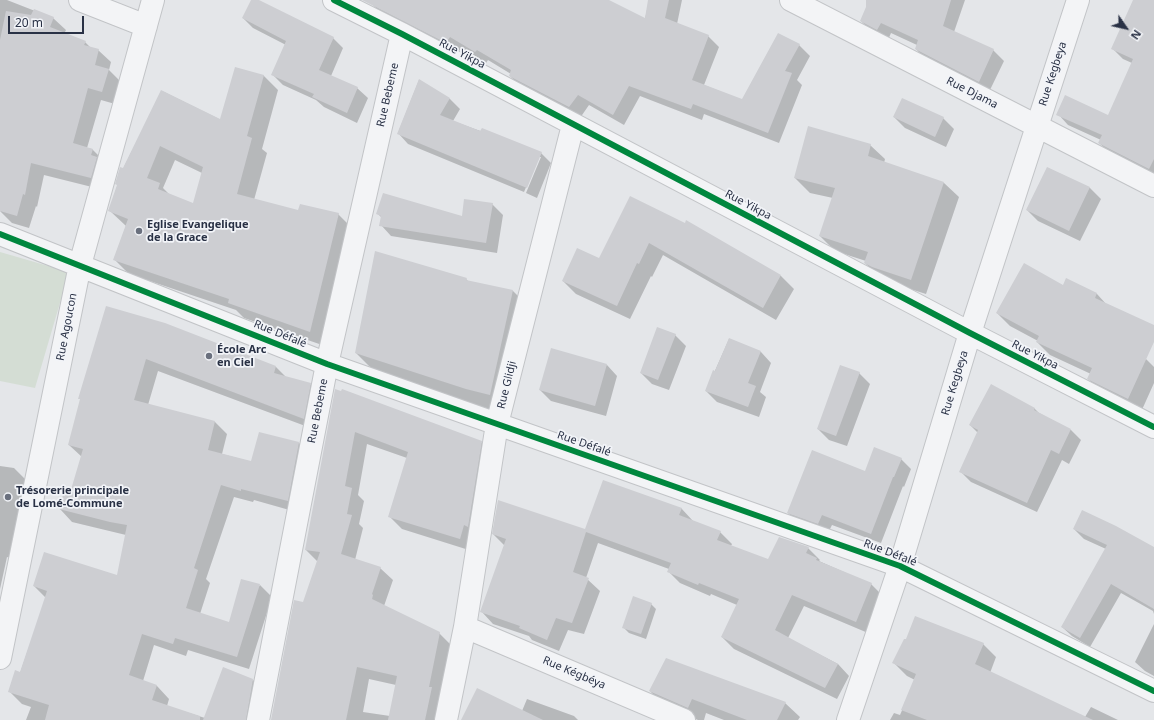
<!DOCTYPE html>
<meta charset="utf-8">
<style>
body{margin:0}
#map{position:relative;width:1154px;height:720px;overflow:hidden;background:#e4e6e9;font-family:"Noto Sans",sans-serif}
canvas{display:block}
.north{position:absolute;left:1106px;top:8px;width:40px;height:40px;-webkit-text-stroke:3px #f2f4f8;paint-order:stroke;rotate:124deg;font-size:11px;font-weight:700;line-height:16px;text-align:center;color:#293145}
.north::after{content:'';display:block;margin:auto;width:14px;height:18px;background:#293145;clip-path:polygon(50% 0,100% 100%,50% 72%,0 100%)}
.scale{position:absolute;left:8px;top:16px;width:76px;height:18px;box-sizing:border-box;border:2px solid #293145;border-top:0;padding-left:5px;font-size:12px;line-height:14px;white-space:nowrap;color:#293145;-webkit-text-stroke:3px #f2f4f8;paint-order:stroke}
</style>
<div id="map">
<canvas width="1154" height="720"></canvas>
<div class="north">N</div>
<div class="scale">20 m</div>
</div>
<script>
const context = document.querySelector('canvas').getContext('2d');
context.lineJoin = 'round';
function fill(path, color) { context.fillStyle = color; context.fill(path, 'evenodd'); }
const toPath = rows => new Path2D(rows.map(r => 'M' + r).join(''));
function strokePath(path, color, width, dash) { context.strokeStyle = color; context.lineWidth = width; context.lineCap = dash ? 'butt' : 'round'; context.setLineDash(dash || []); context.stroke(path); }
function drawText(font, color, halo, rows, align = 'center') {
  context.font = font + ' "Noto Sans",sans-serif'; context.lineWidth = 3.5; context.setLineDash([]); context.textBaseline = 'middle'; context.strokeStyle = halo; context.fillStyle = color; for (const [text, x, y, turn = 0] of rows) {
    context.save(); context.translate(x, y); context.rotate((+turn || 0) * Math.PI / 180); context.textAlign = isNaN(turn) ? turn : align; if (halo) context.strokeText(text, 0, 0); context.fillText(text, 0, 0); context.restore();
  }
}
const green = toPath([
 [0,252,69,272,35,388,0,381]
]);
const shadow = toPath([
 [0,0,7,0,53,18,66,30,64,34,85,42,91,48,98,50,111,62,109,70,121,82,115,104,101,100,87,148,92,149,105,162,104,190,44,175,37,207,36,206,29,228,12,223,0,211],
 [252,0,257,0,333,38,343,48,331,76,357,88,368,98,357,123,324,107,316,100,283,85,272,74,286,45,253,28,243,18],
 [375,0,607,0,645,19,649,0,682,0,677,24,708,36,719,47,704,85,742,100,799,45,810,56,797,80,802,85,779,143,704,114,702,120,640,96,624,125,589,105,580,118,521,87,510,76,511,74,488,60,486,63,461,48,458,53,383,15,372,4],
 [874,0,965,0,954,32,993,50,1004,61,989,92,926,60,916,49,917,45,891,33,888,40,871,31,861,21],
 [1134,0,1154,0,1154,176,1110,153,1099,143,1101,140,1068,125,1058,114,1109,116,1132,63,1123,59,1113,49],
 [263,75,278,90,262,149,267,153,254,200,299,212,338,214,353,229,325,346,244,318,236,310,129,274,114,259,126,226,109,210,123,169,162,91,221,120],
 [175,160,202,173,194,205,170,195,163,188],
 [419,80,450,99,460,109,453,121,541,153,551,163,537,198,526,193,541,157,539,157,524,192,408,144,398,133],
 [894,117,943,118,954,129,946,147,905,128],
 [870,145,885,159,884,163,944,183,959,197,926,294,888,282,880,278,865,263,866,261,835,251,820,236,833,198,810,193,795,178],
 [1048,168,1090,188,1101,199,1080,241,1038,221,1027,210],
 [492,204,503,215,497,253,391,236,381,225,382,218,378,214,463,217],
 [687,222,781,276,794,289,776,320,663,255,652,277,651,276,630,319,576,294,563,281,685,224],
 [466,279,469,282,513,291,532,310,509,413,486,408,375,372,356,353],
 [1067,280,1097,294,1107,305,1146,359,1154,367,1154,383,1141,412,1102,392,1088,379,1091,374,1050,355,1037,342,1038,341,1010,326,997,313,1064,286],
 [107,308,276,367,286,377,310,384,323,396,316,430,158,371,148,405,215,422,227,434,222,454,252,462,299,443,311,455,300,513,254,500,253,502,234,497,206,579,210,583,200,614,230,623,260,585,272,597,249,669,188,650,186,656,154,645,143,681,157,686,169,699,167,706,205,718,253,680,265,692,260,720,26,720,31,707,22,704,9,691,20,673,46,598,34,586,118,577,126,535,72,522,60,509,71,494,82,457,69,445],
 [675,335,686,346,669,390,652,384,641,373],
 [729,339,761,352,771,363,760,392,766,397,759,417,717,402,706,391],
 [607,365,617,376,606,416,551,401,540,390],
 [859,373,870,384,847,446,829,440,818,429],
 [336,390,481,442,494,454,472,551,402,529,390,517,407,458,367,444,358,495,364,501,359,524,363,528,355,560,380,568,393,580,384,606,439,633,452,646,440,720,272,720,304,604,318,562,306,550],
 [369,679,396,685,390,716,363,712],
 [1034,408,1039,413,1071,430,1081,440,1069,464,1062,460,1037,512,971,482,960,471,978,433,970,425],
 [901,459,911,469,904,487,903,486,881,543,832,525,828,533,798,523,788,513,865,472],
 [0,466,14,468,29,483,10,558,7,557,0,589],
 [681,508,693,521,720,532,732,544,731,546,768,561,808,548,820,560,819,561,871,584,883,596,868,633,804,606,788,638,838,664,849,676,837,699,734,649,722,637,737,605,711,594,710,596,680,583,668,571,669,569,598,543,586,578,600,591,584,634,568,630,559,651,532,640,529,636,493,624,482,612,505,546,493,534,586,530],
 [1074,529,1154,548,1154,614,1153,611,1121,593,1090,647,1072,636,1062,627,1106,549,1084,539],
 [651,604,656,609,646,639,629,633,623,627],
 [1154,624,1154,676,1145,671,1135,662],
 [983,644,996,657,990,673,1085,717,1091,707,1118,720,890,720,894,713,900,715,915,680,907,676,894,663],
 [650,691,785,703,800,717,798,720,724,720,706,713,704,720,698,720,664,706],
 [527,699,574,716,578,720,462,720,522,711]
]);
const building = toPath([
 [251,0,259,0,334,37,319,70,358,87,347,113,312,97,314,94,271,75,286,41,242,18],
 [362,0,609,0,645,18,648,0,669,0,665,18,709,35,692,80,742,99,778,33,800,44,785,71,792,73,768,133,693,104,691,109,629,86,613,115,578,95,569,107,509,76,511,70,477,50,475,52,450,37,446,43],
 [866,0,951,0,943,26,994,49,979,82,915,49,918,40,881,23,877,30,860,21,866,7],
 [1133,0,1154,0,1154,159,1149,169,1098,143,1102,135,1056,115,1065,95,1108,115,1133,59,1111,49],
 [34,9,54,17,50,27,86,41,84,45,99,49,95,65,109,69,102,92,88,88,73,143,93,149,91,155,97,157,91,178,31,163,25,195,23,194,17,216,0,211,0,40,6,11,31,15],
 [235,67,264,75,247,136,252,138,237,194,298,210,300,204,339,213,310,332,228,303,229,299,113,260,128,219,108,211,117,185,115,184,120,167,123,168,161,90,220,119],
 [160,146,203,167,193,203,158,189,160,183,147,178],
 [419,79,450,98,440,115,480,131,482,128,542,152,527,188,397,134],
 [902,98,944,117,935,137,893,117],
 [808,126,871,144,868,156,944,182,911,280,872,267,864,263,868,252,819,236,835,188,794,178],
 [1047,167,1090,187,1069,231,1026,210],
 [383,193,462,216,464,199,493,203,486,243,379,226,381,216,376,214],
 [630,196,685,223,686,220,781,275,763,308,649,243,639,264,637,263,617,306,562,281,577,248,599,258],
 [375,251,467,278,466,280,513,290,490,395,466,389,355,353],
 [1024,263,1063,285,1066,278,1097,293,1095,298,1154,325,1154,342,1128,399,1087,379,1092,368,1036,342,1039,336,996,313],
 [106,306,165,323,276,366,274,373,311,383,304,419,146,359,134,400,215,421,208,450,251,461,259,432,299,442,288,501,241,489,241,491,221,485,194,568,198,570,186,608,229,622,241,579,260,584,237,657,175,638,173,644,142,634,129,675,157,685,152,700,200,716,200,720,45,720,49,705,8,692,15,670,20,672,47,591,33,586,44,552,117,575,127,525,110,522,59,509,64,491,70,493,83,449,68,445,80,399,78,399],
 [657,327,676,334,658,380,640,373],
 [729,338,761,351,748,383,756,386,748,407,705,391,713,370,715,371],
 [551,348,607,364,595,406,539,390],
 [840,365,860,372,836,436,817,429],
 [991,384,1035,408,1034,410,1071,429,1059,454,1051,450,1027,503,959,472,978,430,969,425],
 [335,389,341,391,342,389,482,441,468,527,464,525,460,539,388,517,408,452,355,432,345,486,352,488,347,514,352,515,341,554,381,567,372,594,373,595,372,599,440,632,429,687,432,687,425,720,388,720,397,676,357,667,346,720,271,720,294,600,303,602,320,552,305,550],
 [874,447,902,458,894,477,893,477,871,534,822,515,818,524,787,513,812,450,865,471],
 [603,480,682,508,679,515,721,531,717,540,768,559,779,537,809,547,806,553,817,558,816,560,872,583,856,622,792,595,775,630,838,664,825,688,721,637,739,599,699,583,698,585,667,572,671,563,586,532,573,572,589,578,572,623,556,618,547,640,519,628,520,626,480,612,506,539,492,534,498,500,585,529],
 [1082,510,1116,526,1154,547,1154,609,1111,584,1080,638,1061,627,1107,545,1073,529],
 [633,596,652,603,641,634,622,628],
 [915,616,984,643,975,664,1093,720,927,720,901,710,916,674,892,663,904,639,906,639],
 [666,658,786,702,777,720,747,720,692,699,688,708,649,691],
 [223,667,253,679,246,720,203,720],
 [477,688,543,720,461,720]
]);
const street = toPath([
 [80,0,146,26],
 [334,0,402,34,970,333,1154,427],
 [791,0,1154,186],
 [0,234,327,364,900,566,1154,691],
 [465,627,684,720],
 [0,658,80,265,153,0],
 [258,720,327,364,402,34],
 [446,720,465,627,497,424,573,125],
 [848,720,900,566,970,333,1078,0]
]);
const cycleway = toPath([
 [334,0,402,34,970,333,1154,427],
 [0,234,327,364,900,566,1154,691]
]);
const markers = [
 [139,231,4,"#6a707e"],
 [209,356,4,"#6a707e"],
 [8,497,4,"#6a707e"]
];
const streetNames = [
 ["Rue Yikpa",462,54,28],
 ["Rue Kegbeya",1053,74,-72],
 ["Rue Djama",972,93,27],
 ["Rue Bebeme",388,95,-77],
 ["Rue Yikpa",748,205,28],
 ["Rue Agoucon",67,327,-79],
 ["Rue Défalé",280,334,22],
 ["Rue Yikpa",1035,355,27],
 ["Rue Kegbeya",955,383,-73],
 ["Rue Glidji",507,385,-76],
 ["Rue Bebeme",318,411,-79],
 ["Rue Défalé",584,444,19],
 ["Rue Défalé",890,553,21],
 ["Rue Kégbéya",574,673,23]
];
const poiNames = [
 ["Eglise Evangelique",147,225],
 ["de la Grace",147,238],
 ["École Arc",217,350],
 ["en Ciel",217,363],
 ["Trésorerie principale",16,491],
 ["de Lomé-Commune",16,504]
];
fill(green, '#d4ddd4');
fill(shadow, '#0003');
fill(building, '#cdced2');
strokePath(street, '#c2c4c7', 24);
strokePath(street, '#f3f4f6', 22);
strokePath(cycleway, '#00873e', 6);
for (const [x, y, r, color] of markers) { const dot = new Path2D(); dot.arc(x, y, r, 0, 2 * Math.PI); context.fillStyle = color; context.fill(dot); strokePath(dot, '#f2f4f8', 1.5); }
drawText('11px', '#293145', '#f2f4f8', streetNames);
drawText('bold 11px', '#293145', '#f2f4f8', poiNames, 'left');
</script>
